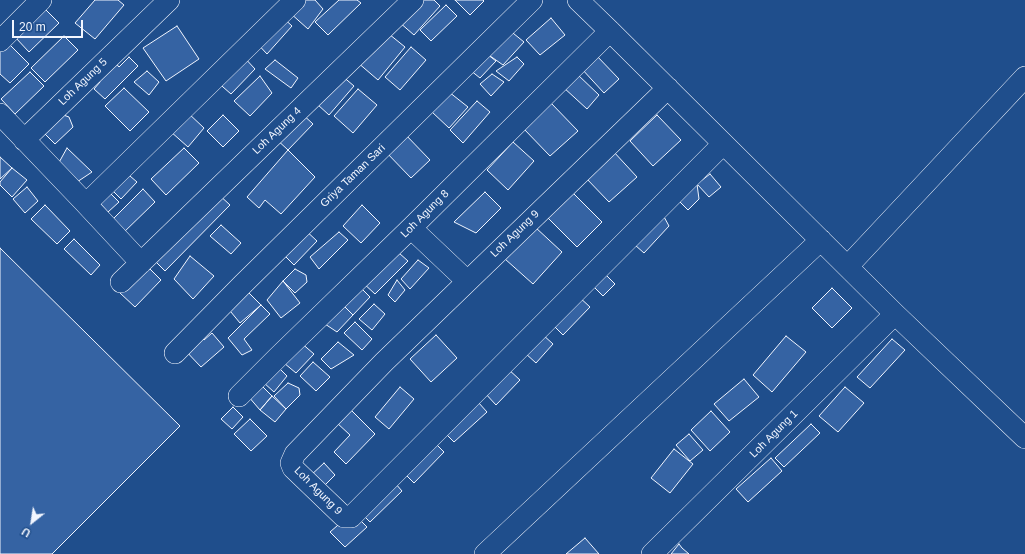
<!DOCTYPE html>
<style>
body{margin:0}
#map{position:relative;width:1025px;height:554px;overflow:hidden;background:#1f4e8c;font-family:Arial,sans-serif}
canvas{display:block}
.north{position:absolute;left:12px;top:502px;width:40px;height:40px;-webkit-text-stroke:3px #1f4e8c;paint-order:stroke;rotate:210deg;font-size:11px;font-weight:700;line-height:16px;text-align:center;color:#f2f6ff}
.north::after{content:'';display:block;margin:auto;width:14px;height:18px;background:#f2f6ff;clip-path:polygon(50% 0,100% 100%,50% 72%,0 100%)}
.scale{position:absolute;left:12px;top:20px;width:71px;height:18px;box-sizing:border-box;border:2px solid #f2f6ff;border-top:0;padding-left:5px;font-size:12px;line-height:14px;white-space:nowrap;color:#f2f6ff;-webkit-text-stroke:3px #1f4e8c;paint-order:stroke}
</style>
<div id="map">
<canvas width="1025" height="554"></canvas>
<div class="north">U</div>
<div class="scale">20 m</div>
</div>
<script>
const context = document.querySelector('canvas').getContext('2d');
context.lineJoin = 'round';
function fill(path, color) { context.fillStyle = color; context.fill(path, 'evenodd'); }
const toPath = rows => new Path2D(rows.map(r => 'M' + r).join(''));
function strokePath(path, color, width, dash) { context.strokeStyle = color; context.lineWidth = width; context.lineCap = dash ? 'butt' : 'round'; context.setLineDash(dash || []); context.stroke(path); }
function drawText(font, color, halo, rows, align = 'center') {
  context.font = font + ' Arial,sans-serif'; context.lineWidth = 3; context.setLineDash([]); context.textBaseline = 'middle'; context.strokeStyle = halo; context.fillStyle = color; for (const [text, x, y, turn = 0] of rows) {
    context.save(); context.translate(x, y); context.rotate((+turn || 0) * Math.PI / 180); context.textAlign = isNaN(turn) ? turn : align; if (halo) context.strokeText(text, 0, 0); context.fillText(text, 0, 0); context.restore();
  }
}
const building = toPath([
 [95,0,118,0,124,5,95,39,75,23,95,0],
 [303,0,315,0,323,9,308,29,289,12,303,0],
 [339,0,357,0,361,3,328,35,315,22,339,0],
 [419,0,434,0,440,6,414,35,399,22,419,0],
 [455,0,483,0,484,1,470,15,455,0],
 [446,5,457,16,431,41,420,30,446,5],
 [44,8,59,23,29,52,15,37,44,8],
 [280,15,292,26,267,54,254,40,280,15],
 [551,18,565,35,540,55,526,40,551,18],
 [177,26,199,59,166,81,143,48,177,26],
 [508,29,524,42,503,65,483,51,508,29],
 [384,30,405,47,378,80,357,62,384,30],
 [64,36,78,50,45,82,31,68,64,36],
 [5,40,29,64,10,83,0,74,0,45,5,40],
 [411,47,426,60,400,90,385,77,411,47],
 [483,51,496,61,480,78,465,66,483,51],
 [595,54,619,79,604,93,581,68,595,54],
 [242,55,255,69,231,94,215,80,242,55],
 [129,57,138,66,105,99,94,89,100,82,98,77,114,61,119,67,129,57],
 [517,57,524,64,509,81,496,71,517,57],
 [275,60,298,78,291,88,265,69,275,60],
 [147,71,159,82,149,95,134,82,147,71],
 [30,72,44,86,15,114,1,99,30,72],
 [492,74,504,82,491,96,480,84,492,74],
 [577,74,599,95,587,109,563,87,577,74],
 [341,75,354,86,329,115,317,104,341,75],
 [260,76,272,93,250,116,234,101,260,76],
 [124,88,149,112,130,131,105,106,124,88],
 [358,89,377,105,353,133,334,116,358,89],
 [449,92,468,107,449,128,432,112,449,92],
 [477,101,490,112,463,143,450,130,477,101],
 [550,102,578,131,550,156,523,128,550,102],
 [299,111,313,124,288,150,274,137,299,111],
 [187,112,204,128,188,147,170,131,187,112],
 [58,113,69,117,73,127,55,144,41,130,58,113],
 [223,115,239,131,223,147,207,131,223,115],
 [657,115,681,140,653,166,630,141,657,115],
 [403,132,430,160,411,178,384,150,403,132],
 [513,142,534,161,508,190,487,170,513,142],
 [67,148,92,172,74,184,57,166,67,148],
 [184,148,199,163,166,195,151,179,184,148],
 [288,150,315,177,281,214,265,200,259,208,247,197,288,150],
 [613,151,637,177,609,202,585,177,613,151],
 [0,157,12,168,0,179,0,157],
 [12,168,27,180,12,197,0,185,0,182,12,168],
 [123,170,137,182,121,199,108,186,123,170],
 [710,174,721,187,709,197,697,184,710,174],
 [697,184,699,199,688,210,679,201,697,184],
 [27,187,38,201,25,213,13,199,27,187],
 [104,187,119,202,108,212,97,200,104,187],
 [143,189,155,202,121,235,109,223,143,189],
 [485,192,501,208,476,233,454,222,485,192],
 [572,192,602,222,577,247,547,217,572,192],
 [217,193,230,205,165,271,152,258,217,193],
 [45,205,70,231,57,244,31,219,45,205],
 [362,205,380,223,361,243,343,226,362,205],
 [663,215,669,226,644,253,635,245,663,215],
 [221,225,241,243,231,254,210,236,221,225],
 [535,227,562,252,533,284,505,259,535,227],
 [303,228,317,241,294,265,281,252,303,228],
 [339,232,348,240,319,269,310,257,339,232],
 [74,239,100,265,91,275,64,249,74,239],
 [0,248,180,426,52,554,0,554,0,248],
 [399,253,408,261,375,294,362,282,399,253],
 [190,256,214,276,193,299,174,279,190,256],
 [418,260,429,268,410,289,401,279,418,260],
 [147,266,161,280,135,307,120,293,147,266],
 [295,269,306,275,307,282,295,293,283,281,295,269],
 [603,272,615,284,603,296,591,284,603,272],
 [397,280,405,290,395,302,388,295,397,280],
 [283,281,300,303,281,318,267,300,283,281],
 [359,286,370,297,353,315,341,303,359,286],
 [244,288,261,305,240,323,226,306,244,288],
 [832,288,852,308,832,328,812,308,832,288],
 [578,296,590,307,563,335,552,324,578,296],
 [341,303,353,315,337,332,325,324,341,303],
 [374,304,385,314,372,330,359,319,374,304],
 [261,305,270,314,244,339,252,350,242,355,228,338,261,305],
 [355,322,372,339,362,350,344,333,355,322],
 [198,333,204,340,212,333,224,347,201,367,182,347,198,333],
 [542,334,553,344,536,363,525,353,542,334],
 [436,335,457,358,431,382,410,359,436,335],
 [786,336,806,352,772,392,753,375,786,336],
 [892,339,905,350,870,388,857,377,892,339],
 [300,342,314,354,296,373,278,358,300,342],
 [338,342,354,355,331,369,321,359,338,342],
 [313,362,330,377,316,391,300,376,313,362],
 [279,368,287,376,274,392,263,382,279,368],
 [507,368,520,380,496,405,484,392,507,368],
 [744,379,759,397,729,421,714,404,744,379],
 [259,383,272,396,260,410,248,396,259,383],
 [288,383,299,388,300,395,286,409,274,396,288,383],
 [400,387,414,399,389,429,375,417,400,387],
 [845,387,864,403,838,432,819,416,845,387],
 [272,396,286,409,275,422,260,410,272,396],
 [478,402,487,412,454,442,444,432,478,402],
 [233,407,243,417,232,429,221,419,233,407],
 [349,408,375,434,346,464,334,452,350,435,336,422,349,408],
 [711,411,730,432,710,451,691,430,711,411],
 [250,419,267,436,251,451,234,434,250,419],
 [811,424,820,433,784,467,775,458,811,424],
 [689,434,703,450,690,461,676,445,689,434],
 [434,442,444,452,414,483,404,473,434,442],
 [674,449,693,464,670,493,651,478,674,449],
 [771,458,782,471,748,502,736,489,771,458],
 [324,463,335,475,321,489,309,477,324,463],
 [395,483,402,491,370,522,362,514,395,483],
 [345,519,359,519,367,527,345,547,330,532,345,519],
 [585,538,599,554,566,554,585,538],
 [679,544,682,548,689,554,671,554,679,544]
]);
const street = toPath([
 [578,0,610,31,895,314,1025,438],
 [0,41,41,0],
 [668,88,384,362,295,454,291,463,293,468,344,517,351,517,723,144],
 [0,114,86,204],
 [24,140,169,0],
 [411,228,467,281],
 [141,263,86,204,295,0],
 [848,266,1025,77],
 [121,282,413,0],
 [175,353,243,284,532,0],
 [239,396,278,357,411,228,610,31],
 [485,554,821,240],
 [652,554,895,314]
]);
const streetNames = [
 ["Loh Agung 5",83,82,-44],
 ["Loh Agung 4",277,131,-44],
 ["Griya Taman Sari",353,176,-44],
 ["Loh Agung 8",425,214,-45],
 ["Loh Agung 9",515,234,-44],
 ["Loh Agung 1",774,434,-45],
 ["Loh Agung 9",318,491,45]
];
fill(building, '#3563a3');
strokePath(building, '#f2f6ff', 1);
strokePath(street, '#f2f6ff', 22);
strokePath(street, '#1f4e8c', 21);
drawText('11px', '#f2f6ff', '#1f4e8c', streetNames);
</script>
